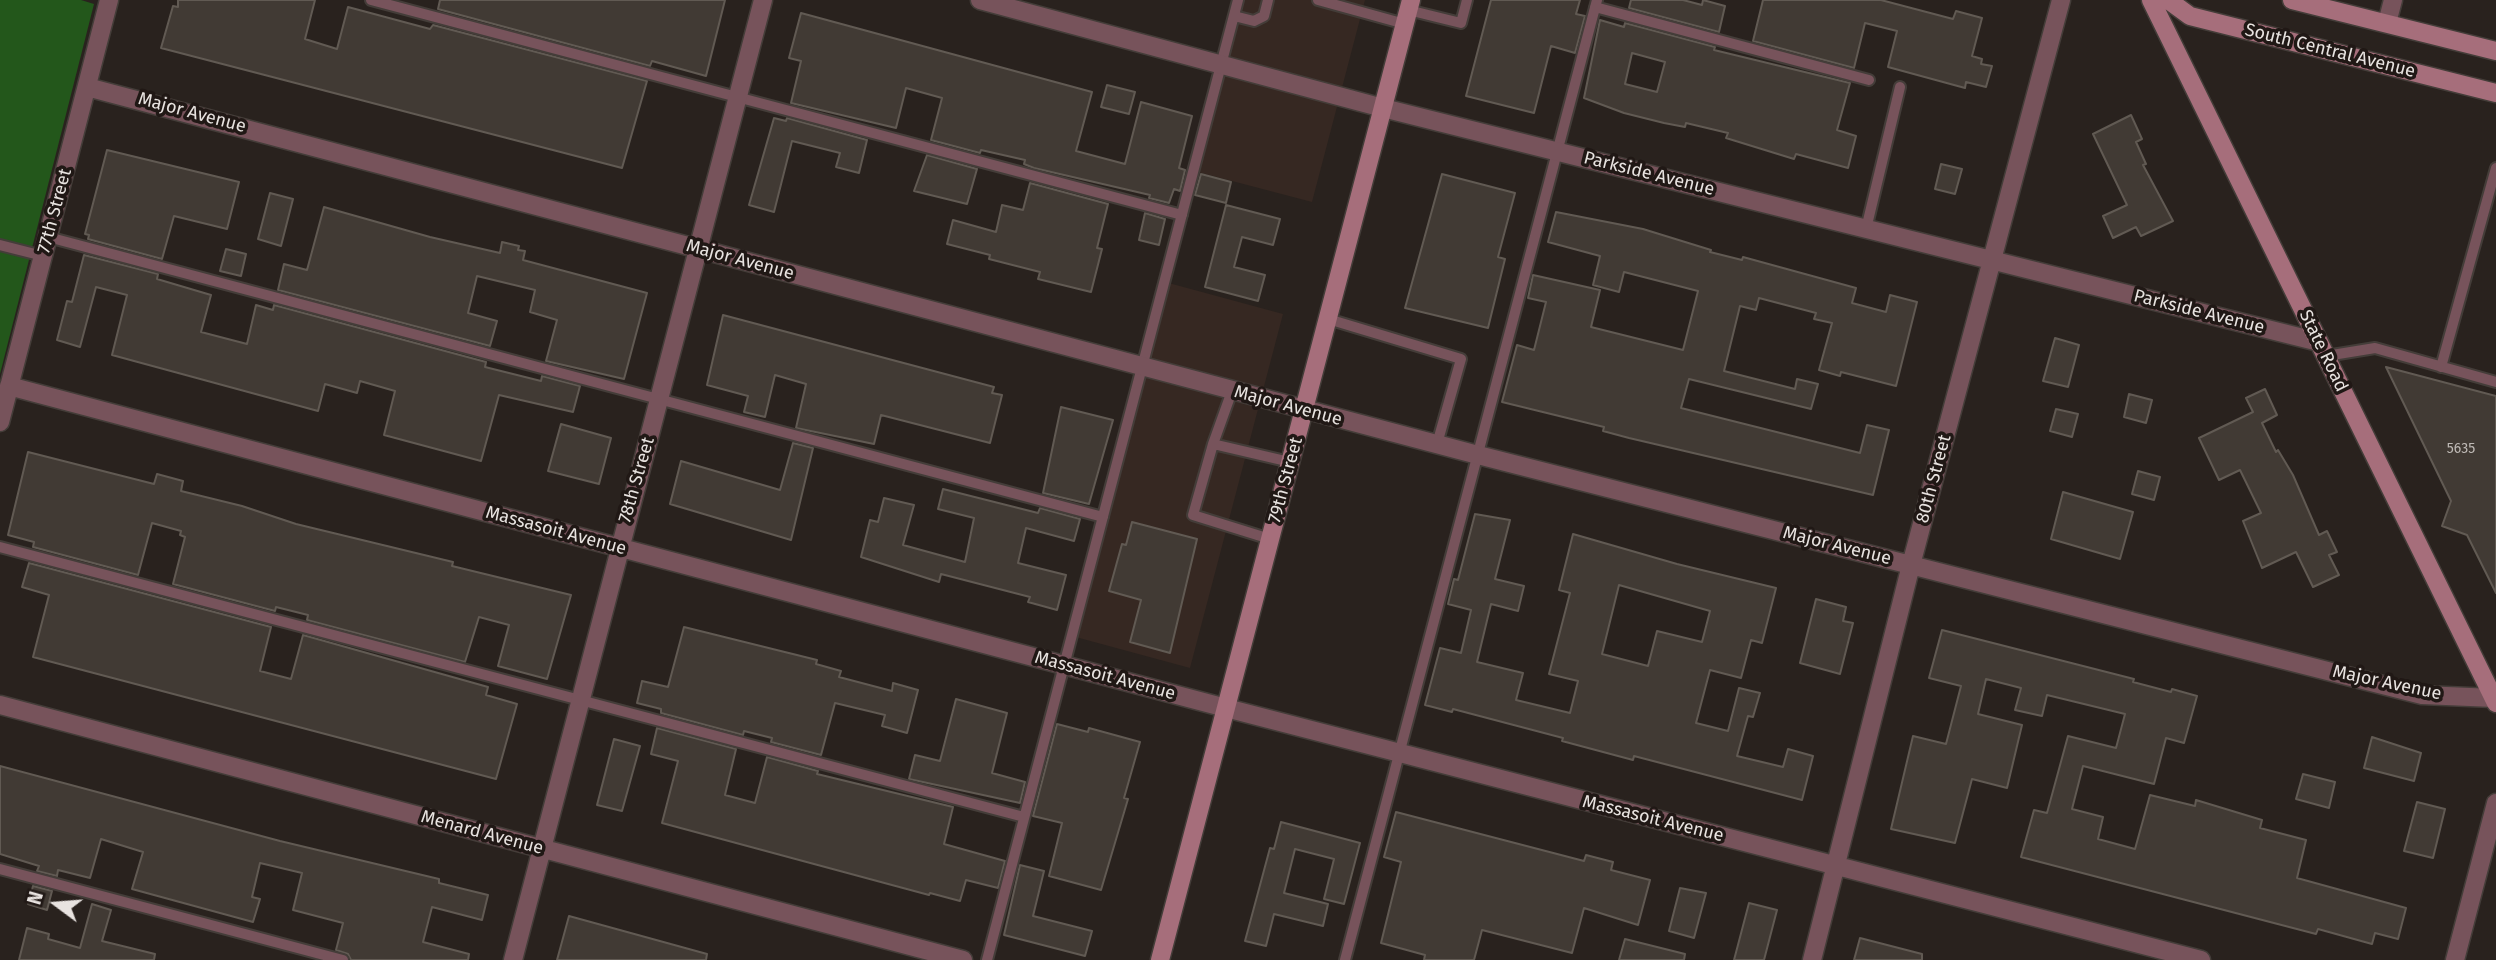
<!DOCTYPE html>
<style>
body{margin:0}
#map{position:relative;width:2496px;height:960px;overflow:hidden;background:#29221e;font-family:"Fira Sans",sans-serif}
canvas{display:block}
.north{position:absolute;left:21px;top:869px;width:70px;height:70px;-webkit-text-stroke:5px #201815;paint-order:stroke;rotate:286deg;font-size:19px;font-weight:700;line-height:28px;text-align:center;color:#e8e3e0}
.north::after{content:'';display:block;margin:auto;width:24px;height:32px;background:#e8e3e0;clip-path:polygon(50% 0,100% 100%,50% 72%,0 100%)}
</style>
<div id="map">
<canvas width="2496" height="960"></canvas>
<div class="north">N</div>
</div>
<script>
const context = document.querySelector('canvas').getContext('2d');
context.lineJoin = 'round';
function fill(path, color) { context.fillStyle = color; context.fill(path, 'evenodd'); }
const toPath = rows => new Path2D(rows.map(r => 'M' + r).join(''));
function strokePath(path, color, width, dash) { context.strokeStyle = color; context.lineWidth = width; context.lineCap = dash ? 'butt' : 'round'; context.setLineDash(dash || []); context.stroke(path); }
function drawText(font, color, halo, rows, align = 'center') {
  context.font = font + ' "Fira Sans",sans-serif'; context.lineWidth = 7; context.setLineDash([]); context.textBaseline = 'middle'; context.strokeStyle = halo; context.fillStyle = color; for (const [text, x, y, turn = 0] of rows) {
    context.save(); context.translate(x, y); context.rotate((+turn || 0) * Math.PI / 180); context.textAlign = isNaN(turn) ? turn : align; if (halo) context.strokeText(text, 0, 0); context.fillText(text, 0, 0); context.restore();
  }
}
const built = toPath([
 [1238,0,1365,0,1312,202,1194,171],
 [1165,282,1283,314,1190,668,1072,636]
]);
const green = toPath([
 [0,0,81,0,94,4,0,374]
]);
const building = toPath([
 [178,0,315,0,305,39,337,49,348,7,430,29,433,25,647,81,622,168,161,48,173,6,178,7,178,0],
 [440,0,725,0,706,76,652,61,650,66,438,9,440,0],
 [1491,0,1580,0,1576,14,1585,16,1575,53,1551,46,1534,113,1466,96,1491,0],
 [1631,0,1683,0,1702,5,1703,0,1725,6,1719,32,1629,8,1631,0],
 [1763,0,1881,0,1953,19,1956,11,1982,18,1972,56,1982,59,1981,64,1992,66,1986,87,1966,82,1965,88,1888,67,1897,31,1865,23,1854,68,1753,41,1763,0],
 [801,13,1092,92,1076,151,1125,164,1141,102,1192,116,1179,168,1185,170,1180,191,1174,189,1169,203,1149,198,1150,195,1034,168,1024,164,1025,160,981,150,980,153,931,140,942,98,906,88,896,128,791,103,801,61,789,58,801,13],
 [1600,20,1624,27,1625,23,1715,47,1714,50,1850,83,1837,130,1856,136,1848,168,1796,154,1794,159,1726,138,1728,133,1686,123,1685,127,1664,123,1624,113,1584,98,1600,20],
 [1632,53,1665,62,1657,92,1625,84,1632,53],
 [1107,85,1135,92,1129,114,1101,107,1107,85],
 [2131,115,2142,139,2136,142,2146,164,2143,165,2173,221,2141,236,2136,227,2113,238,2103,216,2127,205,2093,134,2131,115],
 [774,118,786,121,787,118,867,140,859,173,836,167,840,153,792,141,774,212,749,205,774,118],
 [107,150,239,182,227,229,174,216,162,259,88,239,89,235,85,234,107,150],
 [927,155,977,169,967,204,914,191,927,155],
 [1941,164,1962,169,1955,194,1935,189,1941,164],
 [1201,174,1231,182,1226,203,1195,195,1201,174],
 [1442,174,1515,193,1498,257,1505,259,1488,328,1405,308,1442,174],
 [1030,183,1108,204,1097,248,1102,249,1091,292,1038,279,1040,272,989,259,990,255,947,244,953,220,996,232,1002,205,1023,210,1030,183],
 [270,193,293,199,281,246,258,239,270,193],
 [1226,205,1280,219,1273,245,1242,237,1234,267,1265,275,1258,301,1205,287,1226,205],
 [324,207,430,237,500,253,502,242,519,246,518,250,525,251,523,260,647,293,624,379,546,361,557,320,530,312,535,290,477,276,468,313,497,321,490,346,278,290,284,264,307,270,324,207],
 [1556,212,1643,229,1711,250,1710,252,1742,260,1743,257,1856,288,1852,303,1886,312,1890,295,1917,302,1896,386,1841,372,1840,376,1819,370,1832,323,1814,319,1816,313,1759,298,1756,310,1740,306,1724,371,1795,389,1797,379,1818,384,1811,409,1689,379,1681,408,1860,453,1867,425,1889,430,1873,495,1629,438,1603,431,1604,427,1502,402,1517,345,1534,350,1546,302,1528,298,1533,275,1600,290,1591,327,1683,350,1698,291,1624,272,1619,292,1593,285,1600,256,1548,242,1556,212],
 [1145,213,1165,219,1159,245,1139,240,1145,213],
 [226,249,246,254,241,276,220,271,226,249],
 [84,255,158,274,157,279,211,295,201,332,247,344,256,305,273,310,274,305,486,362,485,367,541,381,542,376,580,386,573,412,499,395,481,461,384,435,395,391,360,381,357,393,325,384,318,411,112,355,127,295,96,287,80,347,57,340,67,301,72,302,84,255],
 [723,315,994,387,992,393,1002,395,990,443,881,415,874,444,796,428,806,384,775,375,765,417,744,412,748,396,707,385,723,315],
 [2055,338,2079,345,2068,387,2043,381,2055,338],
 [2386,367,2496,396,2496,593,2467,535,2442,526,2451,501,2386,367],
 [2265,389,2277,415,2262,423,2276,452,2278,450,2293,475,2319,535,2327,531,2337,552,2329,555,2339,575,2313,587,2296,552,2262,568,2243,521,2261,513,2240,470,2219,480,2199,438,2253,412,2246,398,2265,389],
 [2129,394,2152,400,2146,423,2124,417,2129,394],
 [1061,407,1113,420,1089,504,1043,493,1061,407],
 [2056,409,2078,414,2072,437,2050,431,2056,409],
 [561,424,611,438,599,484,548,471,561,424],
 [793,443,813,448,791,540,670,504,681,461,780,490,793,443],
 [28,452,154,484,157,474,183,481,181,491,242,506,296,524,453,562,452,566,571,595,547,679,498,666,509,625,479,617,465,662,307,620,308,615,276,607,275,611,173,584,185,537,180,535,181,531,152,523,138,575,33,547,34,542,8,535,28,452],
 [2138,471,2160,477,2154,500,2132,494,2138,471],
 [943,489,1038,513,1040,508,1080,519,1074,541,1026,528,1018,563,1066,575,1057,610,1028,602,1030,597,941,574,939,582,861,557,870,520,878,522,884,498,914,505,903,545,965,562,974,518,938,509,943,489],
 [2063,492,2133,512,2120,559,2051,539,2063,492],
 [1475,514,1510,520,1495,579,1524,586,1518,611,1491,604,1477,662,1523,673,1516,700,1570,713,1578,681,1549,674,1570,593,1559,590,1573,534,1677,564,1776,588,1762,643,1751,640,1741,678,1710,670,1696,723,1728,731,1739,688,1760,693,1753,717,1748,716,1737,756,1783,767,1788,749,1813,756,1802,800,1634,756,1633,760,1562,741,1563,738,1453,709,1452,712,1425,705,1440,648,1461,653,1471,610,1448,604,1454,579,1458,580,1475,514],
 [1619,585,1710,611,1702,642,1657,631,1648,666,1602,654,1619,585],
 [1132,522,1197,539,1170,653,1130,642,1141,600,1109,591,1122,544,1126,545,1132,522],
 [29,563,271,627,260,671,291,679,303,635,488,687,486,695,517,704,496,779,33,657,49,595,22,587,29,563],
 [1816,599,1846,607,1843,621,1853,623,1840,674,1800,663,1816,599],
 [684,627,817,660,816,664,841,671,839,677,892,691,893,683,918,690,907,733,882,726,885,715,835,703,821,755,771,742,772,738,744,731,743,735,661,713,661,709,637,703,642,681,668,687,684,627],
 [1942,630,2134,679,2133,682,2171,692,2172,689,2197,696,2184,743,2166,738,2154,784,2083,766,2072,809,2103,817,2098,839,2135,849,2150,795,2195,806,2196,800,2262,820,2260,828,2306,840,2297,878,2406,908,2398,939,2375,933,2372,944,2318,929,2316,934,2021,857,2034,810,2047,813,2068,736,2116,748,2125,714,2047,695,2042,716,2015,710,2021,688,1986,679,1978,714,2022,725,2007,788,1972,779,1955,843,1891,829,1913,736,1946,744,1961,686,1929,678,1942,630],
 [956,699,1007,713,992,773,1025,782,1020,803,909,779,915,755,940,761,956,699],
 [1057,724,1088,732,1089,728,1140,742,1124,798,1128,799,1101,890,1049,876,1062,823,1033,816,1057,724],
 [657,728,736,749,725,795,755,803,767,757,818,771,817,774,953,807,944,844,1005,861,998,888,966,880,960,901,930,893,929,895,662,823,678,761,651,754,657,728],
 [2372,737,2421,753,2414,781,2364,768,2372,737],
 [614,739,640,746,622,811,597,805,614,739],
 [0,766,280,841,439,879,439,883,488,895,482,920,432,907,423,942,469,954,468,960,351,960,348,954,336,950,343,923,293,910,302,873,260,863,252,897,260,899,253,922,132,889,143,852,101,839,90,878,58,870,57,876,37,871,39,866,0,854,0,766],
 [2303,774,2335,782,2329,808,2296,799,2303,774],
 [2417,802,2445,809,2433,858,2404,851,2417,802],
 [1396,812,1584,861,1586,855,1613,862,1611,870,1650,880,1638,925,1584,908,1572,953,1482,930,1474,960,1424,960,1425,955,1381,943,1401,862,1384,857,1396,812],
 [1281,822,1360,843,1344,904,1324,899,1334,859,1295,849,1284,893,1328,904,1323,926,1274,914,1266,946,1245,941,1270,848,1274,849,1281,822],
 [1020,865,1044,871,1033,916,1092,931,1085,956,1004,935,1020,865],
 [33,886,52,891,47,910,28,904,33,886],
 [1680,888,1706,893,1694,938,1669,931,1680,888],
 [1749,903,1777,910,1764,960,1734,960,1749,903],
 [92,904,111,910,102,941,155,954,154,960,19,960,27,928,49,934,48,939,80,948,92,904],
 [569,916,707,954,706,960,557,960,569,916],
 [1860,938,1922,954,1922,960,1854,960,1860,938],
 [1625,939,1685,954,1684,960,1619,960,1625,939]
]);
const lane = toPath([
 [371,0,1182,215],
 [1318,0,1405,24],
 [1595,7,1869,80],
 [1408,10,1461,23,1467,0],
 [1234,16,1254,21,1264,16,1268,0],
 [1866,229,1900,87],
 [48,237,1103,517],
 [0,245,43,256],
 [1328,319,1461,359,1437,444],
 [2326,356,2375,348,2496,382],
 [2441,367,2496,168],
 [1232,391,1213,444,1193,515,1270,539],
 [1213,444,1290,462],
 [0,547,1024,817],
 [0,869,343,960],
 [987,960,1238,0],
 [1345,960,1597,0]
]);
const street = toPath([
 [980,0,1383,108,2319,342],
 [2387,23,2393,0],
 [87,87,1478,455,2422,695,2494,698],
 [9,386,1226,708,2201,960],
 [0,422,109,0],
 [0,705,963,960],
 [513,960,763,0],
 [1812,960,1911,565,2061,0],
 [2455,960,2496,803]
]);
const secondary = toPath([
 [2151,0,2496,703],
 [2168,0,2190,16,2496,93],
 [2292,0,2496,51],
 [1160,960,1411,0]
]);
const numberNames = [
 ["5635",2461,449]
];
const streetNames = [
 ["South Central Avenue",2330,51,14],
 ["Major Avenue",192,113,15],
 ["Parkside Avenue",1649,174,14],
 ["77th Street",55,211,-75],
 ["Major Avenue",740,260,15],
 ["Parkside Avenue",2199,312,14],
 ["State Road",2323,351,64],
 ["Major Avenue",1288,406,15],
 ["80th Street",1934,479,-75],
 ["78th Street",637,480,-74],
 ["79th Street",1286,480,-75],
 ["Massasoit Avenue",556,531,15],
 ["Major Avenue",1837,546,14],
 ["Massasoit Avenue",1105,676,15],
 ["Major Avenue",2387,683,12],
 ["Massasoit Avenue",1653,819,14],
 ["Menard Avenue",482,833,15]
];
fill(built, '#362822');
fill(green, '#23571b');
fill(building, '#413a34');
strokePath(building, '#615a53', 2);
strokePath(lane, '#443d39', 14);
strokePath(street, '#443d39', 21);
strokePath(secondary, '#443d39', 21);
strokePath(lane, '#77535b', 10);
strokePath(street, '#77535b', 18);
strokePath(secondary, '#a66e7b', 18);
drawText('14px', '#beb9b5', null, numberNames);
drawText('18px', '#e8e3e0', '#201815', streetNames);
</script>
